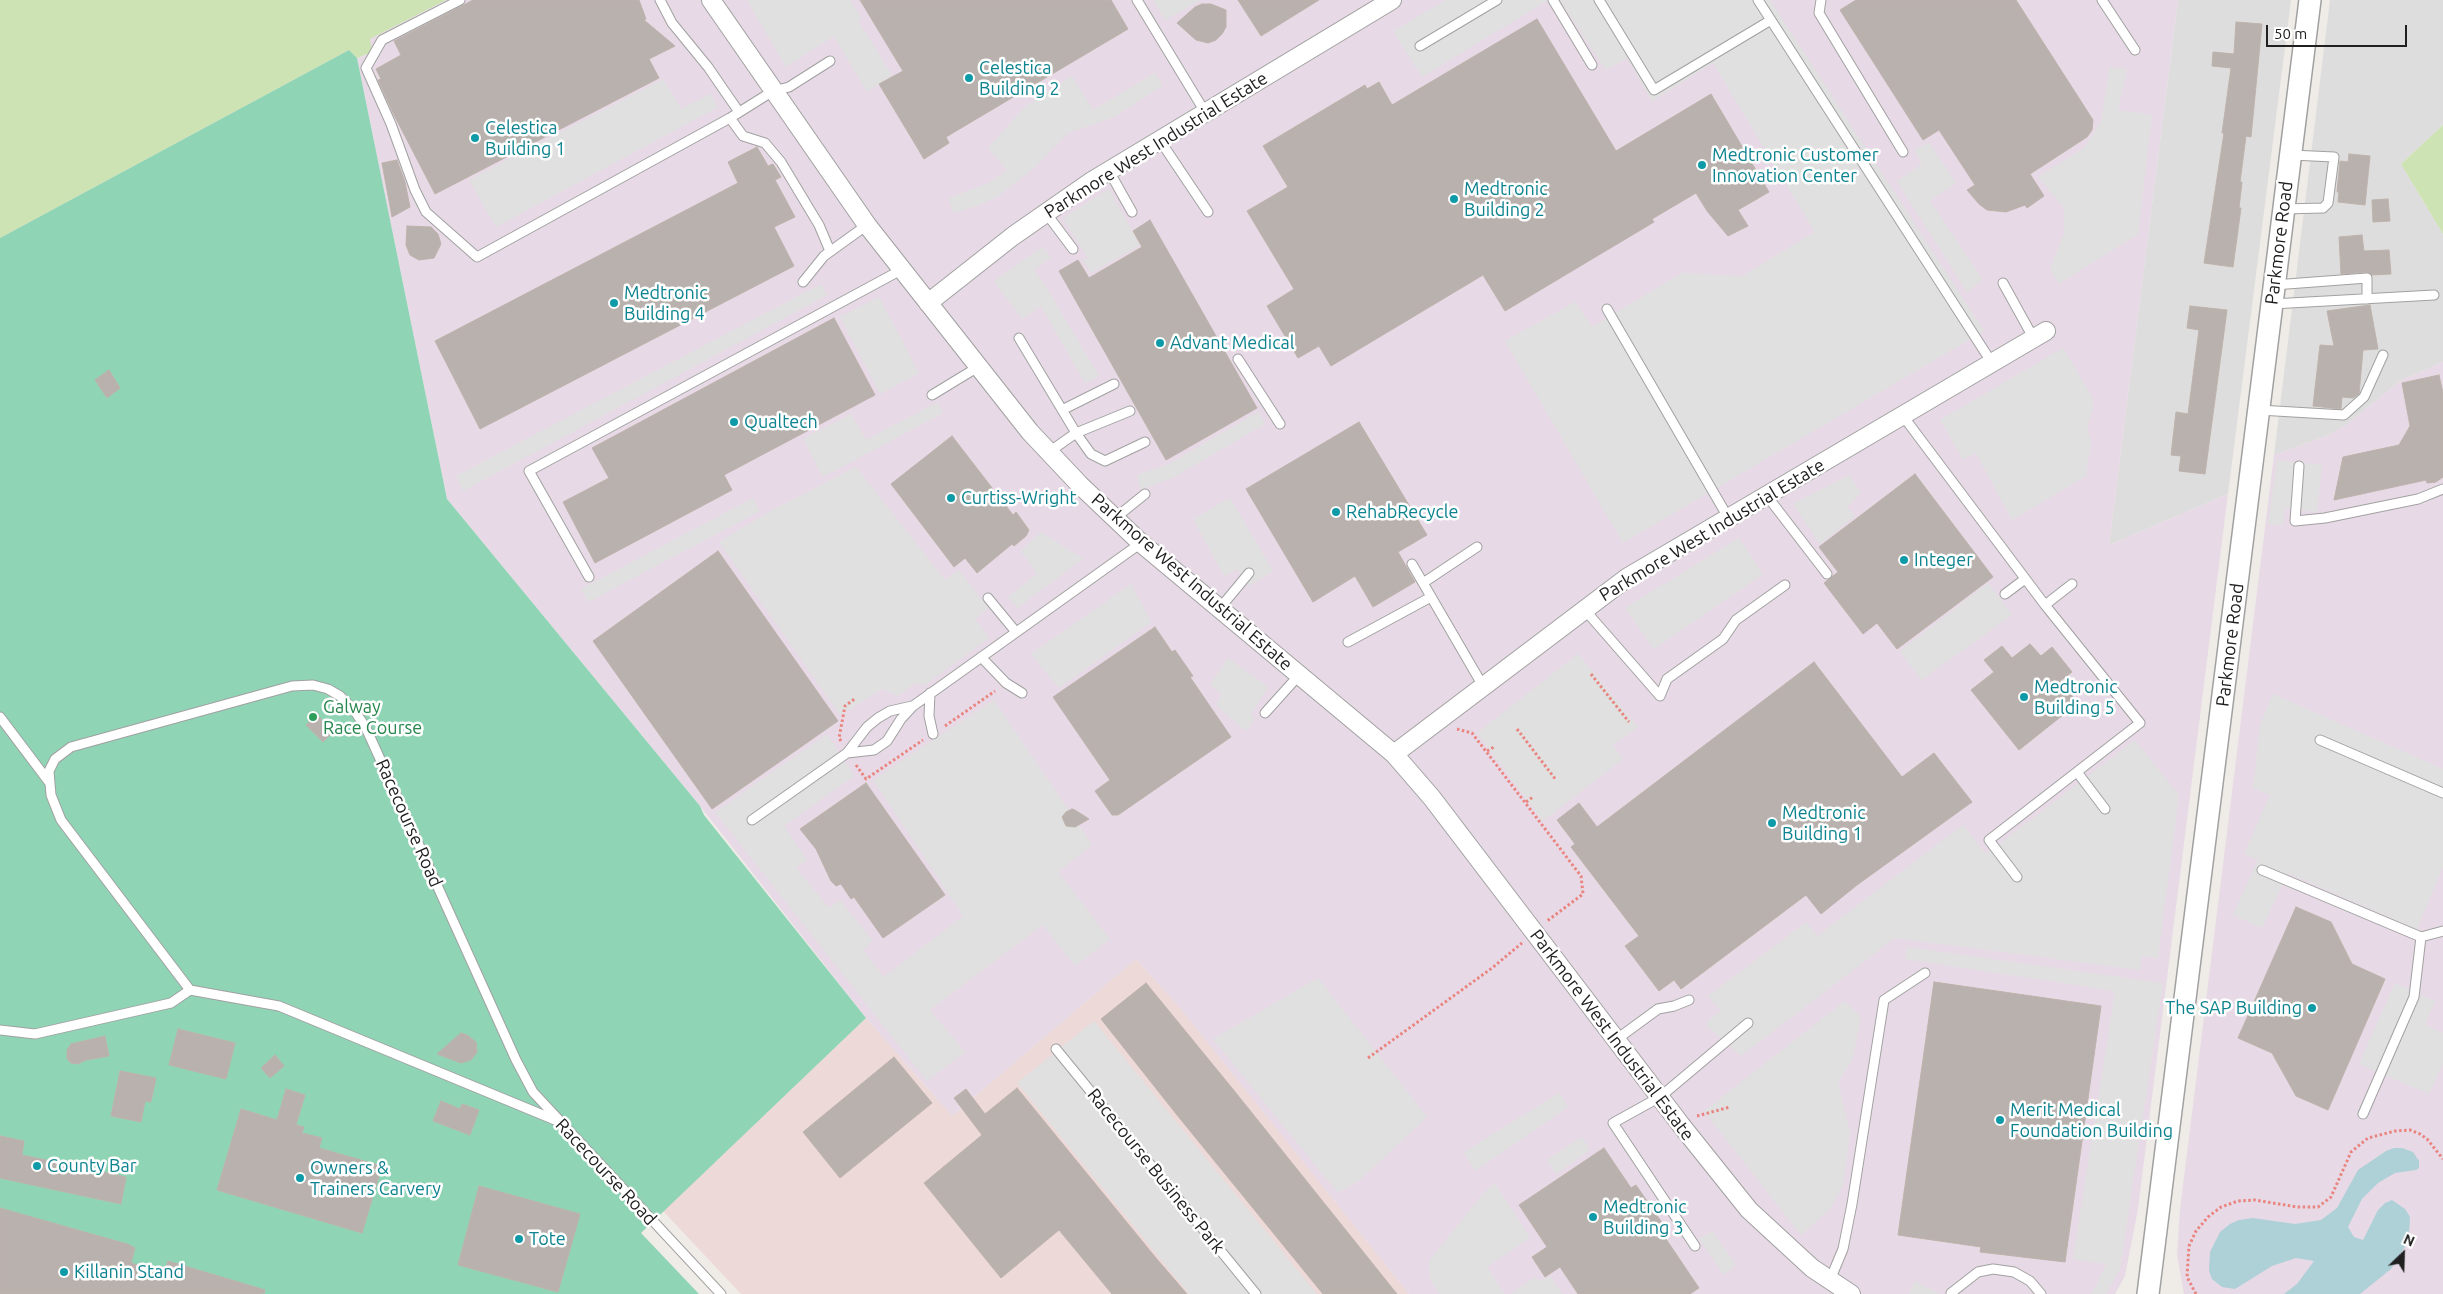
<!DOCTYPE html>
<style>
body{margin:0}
#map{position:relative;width:2443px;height:1294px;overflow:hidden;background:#efece7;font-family:Ubuntu,sans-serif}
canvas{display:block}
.north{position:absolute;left:2378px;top:1229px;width:50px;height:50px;-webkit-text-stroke:4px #fff;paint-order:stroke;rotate:24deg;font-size:14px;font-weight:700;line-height:20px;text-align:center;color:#202020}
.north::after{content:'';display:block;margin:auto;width:18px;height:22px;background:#202020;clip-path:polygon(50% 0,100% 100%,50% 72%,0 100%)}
.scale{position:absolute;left:2266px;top:25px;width:141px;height:22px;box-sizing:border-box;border:2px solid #202020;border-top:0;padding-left:6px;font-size:15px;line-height:18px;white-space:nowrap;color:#202020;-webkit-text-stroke:4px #fff;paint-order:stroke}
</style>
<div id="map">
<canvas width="2443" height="1294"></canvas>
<div class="north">N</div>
<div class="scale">50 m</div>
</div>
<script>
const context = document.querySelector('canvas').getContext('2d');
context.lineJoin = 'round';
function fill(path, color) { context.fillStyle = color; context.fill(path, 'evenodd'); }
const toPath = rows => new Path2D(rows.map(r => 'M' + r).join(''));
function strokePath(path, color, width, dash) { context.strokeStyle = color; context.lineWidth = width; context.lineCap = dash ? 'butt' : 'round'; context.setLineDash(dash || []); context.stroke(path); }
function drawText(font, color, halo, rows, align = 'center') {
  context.font = font + ' Ubuntu,sans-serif'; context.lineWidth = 5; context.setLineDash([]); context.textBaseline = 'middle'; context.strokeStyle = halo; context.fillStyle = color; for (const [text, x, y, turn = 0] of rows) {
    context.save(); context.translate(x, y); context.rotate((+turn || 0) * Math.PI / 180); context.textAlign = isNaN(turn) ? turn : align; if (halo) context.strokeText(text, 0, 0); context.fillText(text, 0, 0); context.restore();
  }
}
const residential = toPath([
 [2178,0,2291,0,2228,494,2109,545],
 [2330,0,2443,0,2443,125,2401,164,2443,234,2443,362,2400,381,2346,425,2329,435,2274,455]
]);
const commercial = toPath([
 [1136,959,1180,1008,1409,1294,741,1294,663,1211,866,1018,952,1116]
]);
const industrial = toPath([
 [446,0,2178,0,2109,545,2228,494,2138,1209,2125,1276,2115,1294,1409,1294,1180,1008,1136,959,952,1116,866,1018,700,806,447,499,357,58,372,52,370,39],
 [2443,362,2443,1294,2184,1294,2177,1255,2180,1209,2274,455,2329,435,2346,425,2400,381]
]);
const grass = toPath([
 [0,0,446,0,370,39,372,52,357,58,349,50,0,238],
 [2443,125,2443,234,2401,164]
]);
const pitch = toPath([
 [349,50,357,58,447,499,700,806,704,815,866,1018,641,1233,699,1294,0,1294,0,238]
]);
const parking = toPath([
 [747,0,850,0,861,18,858,21,892,75,867,92,834,36,786,67],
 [1153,0,1201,0,1165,20],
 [1446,0,1548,0,1422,77,1393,31],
 [1560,0,1770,0,1984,331,1623,543,1505,341,1575,302,1592,327,1682,273,1742,276,1815,232,1713,63,1652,101,1627,58,1606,70],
 [2110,67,2127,69,2118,110,2152,115,2138,234,2059,284,2050,269,2064,233,2064,208,2038,177,2085,147,2101,121],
 [1155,73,1163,86,1112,118,1068,133,1034,168,997,197,977,206,953,213,949,198,989,183,1007,170,988,148,1026,106,1072,76,1093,110],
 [663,79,681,109,711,94,718,107,496,227,469,180],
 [1929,142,1956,183,1930,201,1983,280,1967,292,1897,181,1922,164,1914,150],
 [1109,189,1140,245,1091,273,1083,260,1088,258,1063,218],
 [1042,247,1051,257,1034,270,1045,285,1099,376,1085,383,1041,306,1022,319,994,281],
 [821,284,827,295,463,491,456,476],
 [879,297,919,373,880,394,840,317],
 [2063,348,2091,395,2094,405,2087,427,2091,442,2086,476,2012,520,1976,453,1963,459,1940,420],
 [938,402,943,413,823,477,803,439,851,414,866,440],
 [1258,412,1265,424,1174,477,1141,490,1137,475,1167,465],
 [2277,460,2322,465,2317,512,2285,508,2283,526,2268,524],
 [856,467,945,580,959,570,988,608,975,619,989,638,925,685,914,684,898,696,882,689,840,715,719,542,774,509],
 [1849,475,1861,493,1847,507,1855,516,1820,544,1793,504],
 [753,498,760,511,588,602,581,589],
 [1230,498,1273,571,1249,586,1237,569,1224,576,1193,519],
 [1041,532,1083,559,1017,608,1008,597,1037,574,1021,551],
 [1739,538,1763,574,1654,649,1625,608],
 [1988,583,2012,615,1921,680,1900,651],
 [1131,584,1151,622,1059,688,1031,654],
 [1578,654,1638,727,1613,745,1623,759,1543,821,1477,733],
 [1228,658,1268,687,1251,715,1255,719,1246,731,1216,705,1222,694,1210,685],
 [2273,694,2443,769,2443,866,2417,929,2288,873,2262,928,2233,915,2258,860,2244,854,2270,795,2253,788,2260,725],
 [994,700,1092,845,1058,872,1110,939,1075,966,1043,925,930,1010,965,1052,927,1081,715,812,827,734,854,776,784,826,807,860,796,868,829,908,840,900,873,941,863,950,884,977,963,916,873,780],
 [2135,740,2179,795,2158,958,2142,956,2140,970,1895,938,1741,1056,1705,1024,1721,1011,1708,996,1806,922,1817,936,1963,825,1986,854],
 [1907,947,2163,983,2120,1269,2106,1294,2090,1294,2093,1292,2106,1264,2073,1259,2115,991,1905,959],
 [1318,978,1427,1117,1361,1179,1338,1193,1213,1039],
 [2395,983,2435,1001,2425,1025,2443,1033,2443,1063,2429,1094,2359,1064],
 [1845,1001,1861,1018,1852,1061,1838,1082,1850,1132,1843,1185,1830,1209,1801,1235,1704,1111],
 [1094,1021,1317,1294,1189,1294,1017,1083],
 [1559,1093,1568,1107,1475,1171,1464,1152],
 [1582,1137,1590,1150,1556,1174,1547,1160],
 [1495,1183,1530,1238,1487,1267,1505,1294,1440,1294,1430,1280,1429,1261,1481,1196],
 [1712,1231,1736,1265,1724,1275,1699,1239],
 [1550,1276,1562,1294,1511,1294,1535,1277,1540,1281],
 [1915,1281,1939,1294,1909,1294]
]);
const water = toPath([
 [2394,1148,2402,1148,2413,1152,2419,1161,2419,1168,2416,1170,2395,1173,2378,1183,2362,1199,2348,1227,2354,1237,2363,1240,2378,1210,2385,1203,2392,1200,2405,1209,2410,1217,2409,1234,2406,1245,2391,1269,2360,1294,2284,1294,2297,1284,2314,1261,2296,1258,2272,1266,2235,1289,2222,1287,2212,1279,2209,1271,2210,1252,2220,1232,2230,1224,2239,1220,2253,1218,2295,1224,2321,1220,2337,1208,2358,1170,2386,1151]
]);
const building = toPath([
 [473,0,639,0,646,19,644,20,675,46,649,59,659,78,435,194,393,113,378,80,381,79,376,69,401,55,394,41,473,0],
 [860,0,1111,0,1128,29,946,137,949,143,924,159,879,84,903,71,860,0],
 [1238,0,1319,0,1261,36,1238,0],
 [1856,0,2016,0,2093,120,2092,130,2087,137,2030,174,2044,196,2027,208,2025,205,2006,212,1987,210,1979,204,1967,190,1975,185,1939,130,1923,140,1840,10,1856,0],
 [1202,4,1211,4,1226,10,1226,27,1222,34,1216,40,1208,43,1196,40,1177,23,1195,7,1202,4],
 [1537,19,1616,151,1711,94,1769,192,1738,210,1748,226,1728,236,1707,211,1696,193,1652,219,1654,222,1505,311,1483,275,1331,366,1319,346,1298,358,1267,306,1294,289,1247,211,1288,187,1263,146,1365,85,1367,89,1379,82,1392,105,1537,19],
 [2236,22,2262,24,2251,137,2246,136,2240,182,2242,182,2239,208,2241,208,2233,267,2204,263,2224,133,2222,133,2231,68,2212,66,2213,52,2234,54,2236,22],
 [757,147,768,166,773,164,781,177,775,180,795,217,774,227,794,266,480,429,435,341,738,183,728,162,757,147],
 [2349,154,2370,156,2365,205,2338,202,2339,192,2337,192,2340,161,2348,162,2349,154],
 [397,160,405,182,410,207,392,217,382,163,397,160],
 [2388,199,2390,221,2373,222,2372,200,2388,199],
 [1150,220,1257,408,1166,460,1059,271,1078,260,1089,278,1142,247,1133,231,1150,220],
 [407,226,431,227,438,234,441,244,434,258,419,260,410,255,406,245,407,226],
 [2362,235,2364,251,2389,250,2391,274,2372,275,2367,272,2341,274,2339,237,2362,235],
 [2370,305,2378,349,2363,350,2359,394,2353,398,2342,397,2341,409,2313,406,2320,345,2334,346,2327,311,2370,305],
 [2190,306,2227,310,2205,474,2179,471,2181,456,2171,455,2176,412,2188,414,2199,330,2187,328,2190,306],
 [834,318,875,395,724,475,732,490,595,563,563,502,609,478,592,448,834,318],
 [109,370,120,388,107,398,95,380,109,370],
 [2439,375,2443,393,2443,477,2436,482,2427,483,2426,480,2334,500,2343,457,2399,445,2410,426,2402,383,2439,375],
 [1359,422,1427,535,1398,552,1415,582,1373,607,1355,576,1313,602,1246,489,1359,422],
 [952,436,1013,515,1016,512,1029,530,1026,536,1014,546,1012,544,977,573,965,558,954,567,891,484,952,436],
 [1915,474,1993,577,1897,649,1877,623,1863,634,1824,583,1838,572,1819,547,1915,474],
 [718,551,838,721,712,809,593,641,718,551],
 [1155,627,1172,652,1175,650,1193,676,1190,677,1231,737,1118,815,1112,815,1095,791,1110,780,1053,697,1155,627],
 [2030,644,2041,656,2052,647,2072,672,2060,681,2078,703,2019,750,1971,690,1994,672,1984,660,2002,646,2012,658,2030,644],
 [1814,662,1902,777,1934,753,1972,802,1857,885,1821,914,1806,895,1681,989,1674,980,1659,991,1625,946,1639,936,1571,847,1575,844,1557,820,1579,803,1597,827,1814,662],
 [317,715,334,731,323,742,306,725,317,715],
 [866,783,945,895,883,938,854,897,851,899,841,884,836,886,831,881,816,849,800,829,866,783],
 [1072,809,1075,810,1089,819,1075,827,1066,826,1062,817,1066,812,1072,809],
 [2296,907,2331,922,2352,964,2385,979,2328,1110,2296,1096,2272,1053,2238,1038,2296,907],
 [1934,982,2101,1006,2065,1262,1980,1252,1981,1247,1898,1235,1934,982],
 [1146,983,1232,1088,1397,1294,1323,1294,1177,1115,1101,1019,1146,983],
 [178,1029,235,1043,226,1079,169,1065,178,1029],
 [461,1033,467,1035,476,1042,477,1052,471,1060,461,1063,437,1054,461,1033],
 [105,1036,109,1056,86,1060,78,1064,71,1063,67,1059,67,1050,71,1044,105,1036],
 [275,1055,284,1066,270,1078,261,1068,275,1055],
 [894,1057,932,1103,840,1178,803,1132,894,1057],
 [120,1071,156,1078,151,1102,145,1101,141,1122,111,1116,120,1071],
 [1017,1088,1156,1258,1187,1294,1112,1294,1059,1230,1001,1278,924,1183,982,1135,954,1098,966,1089,985,1114,1017,1088],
 [286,1089,305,1095,296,1125,304,1127,302,1133,322,1138,319,1148,382,1166,362,1233,217,1190,241,1109,277,1120,286,1089],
 [441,1101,460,1109,462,1104,479,1110,470,1135,433,1121,441,1101],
 [0,1136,24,1141,22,1155,126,1177,121,1204,0,1178,0,1136],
 [1604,1148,1631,1188,1636,1185,1667,1230,1662,1233,1699,1288,1690,1294,1578,1294,1560,1267,1545,1277,1532,1257,1547,1247,1519,1205,1604,1148],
 [479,1186,580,1214,558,1292,458,1265,479,1186],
 [0,1208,127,1244,135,1248,131,1263,164,1273,168,1261,265,1290,264,1294,0,1294,0,1208]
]);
const path = toPath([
 [1591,674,1629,722],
 [945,726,995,691],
 [1457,729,1472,733,1581,876,1583,894,1547,921],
 [1517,729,1556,780],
 [841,741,839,738,845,706,856,698],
 [1487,751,1494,747],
 [856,765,866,779,923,740],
 [1526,802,1533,797],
 [1368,1058,1492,968,1522,943],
 [1697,1116,1730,1107],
 [2196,1294,2187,1277,2189,1246,2196,1231,2208,1217,2221,1207,2238,1201,2255,1200,2297,1207,2318,1207,2331,1197,2351,1152,2368,1138,2395,1131,2410,1130,2420,1134,2427,1139,2443,1159]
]);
const service = toPath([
 [460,0,382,40,366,68,391,124,415,190,426,212,477,257,730,118,773,91,789,87,830,61],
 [660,0,672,23,708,67,739,112],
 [1137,0,1205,112],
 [1553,0,1592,65],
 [1599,0,1654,90,1771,20],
 [1758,0,1992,363],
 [1821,0,1819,13,1903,152],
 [2102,0,2135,50],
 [1420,46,1497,0],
 [730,118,743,136,765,143,781,162,819,225,830,251],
 [1159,139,1208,212],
 [1109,171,1132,212],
 [2283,209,2323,208,2328,203,2334,157,2291,155],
 [1046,213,1073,249],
 [803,282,824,256,867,225],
 [2003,283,2034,339],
 [2274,285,2367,278,2367,299],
 [2272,304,2434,295],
 [1607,309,1729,519],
 [1019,338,1076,433,1049,452],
 [1238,359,1280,424],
 [932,395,978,367],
 [1062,410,1114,384],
 [2259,410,2344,415,2364,397,2383,355],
 [1130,411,1076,433,1091,454,1105,461,1145,442],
 [1903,416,2045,605,2140,723,1989,840,2017,877],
 [2299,466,2295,521,2325,518,2418,499,2443,489],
 [1767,496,1827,574],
 [1114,519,1145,494],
 [1412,564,1483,686],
 [589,577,529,471,901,270],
 [1423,583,1477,547],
 [2005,594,2025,579],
 [988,598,1016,632],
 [2045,605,2072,584],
 [1220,608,1249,573],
 [1584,609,1660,696,1667,679,1723,639,1736,620,1785,585],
 [1348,642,1431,597],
 [981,657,1006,683,1022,693],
 [930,693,929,716,933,734],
 [1265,713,1300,674],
 [0,717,49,782],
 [2320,740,2443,793],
 [847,753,874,750,887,741,901,719,913,706,1141,543],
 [2077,772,2105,809],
 [752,820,847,753,867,727,878,718,890,711,912,706],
 [2262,870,2421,937,2443,931],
 [190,990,61,820,51,795,49,771,55,759,71,747,292,686,313,685,328,689,340,696,354,710,366,728,516,1060,533,1092,721,1294],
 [0,1030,35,1034,171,1003,190,990,279,1006,555,1120],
 [1617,1039,1658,1009,1674,1006,1689,1000],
 [1056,1049,1256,1294],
 [2363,1114,2414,997,2421,937],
 [1695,1246,1613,1123,1660,1097,1748,1023],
 [1830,1280,1843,1249,1852,1204,1884,1000,1925,973],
 [1951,1293,1978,1272,1993,1269,2014,1272,2030,1281,2041,1294]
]);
const minor = toPath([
 [711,0,867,225,1030,432,1080,485,1141,543,1394,754,1432,798,1681,1125,1749,1210,1812,1268,1851,1294],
 [928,303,1013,236,1092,181,1392,0],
 [1394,754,1628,577,2046,331]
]);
const tertiary = toPath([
 [2148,1294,2310,0]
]);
const markers = [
 [969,78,5,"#0f9aa8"],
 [475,138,5,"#0f9aa8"],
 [1702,165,5,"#0f9aa8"],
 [1454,199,5,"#0f9aa8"],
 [614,303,5,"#0f9aa8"],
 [1160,343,5,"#0f9aa8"],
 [734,422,5,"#0f9aa8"],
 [951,498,5,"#0f9aa8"],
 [1336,512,5,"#0f9aa8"],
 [1904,560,5,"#0f9aa8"],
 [2024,697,5,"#0f9aa8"],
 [313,717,5,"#2e9e5b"],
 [1772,823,5,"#0f9aa8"],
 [2312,1008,5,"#0f9aa8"],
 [2000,1120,5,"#0f9aa8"],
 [37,1166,5,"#0f9aa8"],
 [300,1178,5,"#0f9aa8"],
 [1593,1217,5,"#0f9aa8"],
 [519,1239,5,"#0f9aa8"],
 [64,1272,5,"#0f9aa8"]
];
const cultureNames = [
 ["Celestica",979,68],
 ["Building 2",979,89],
 ["Celestica",485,128],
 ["Building 1",485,149],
 ["Medtronic Customer",1712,155],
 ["Innovation Center",1712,176],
 ["Medtronic",1464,189],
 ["Building 2",1464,210],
 ["Medtronic",624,293],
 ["Building 4",624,314],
 ["Advant Medical",1170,343],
 ["Qualtech",744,422],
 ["Curtiss-Wright",961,498],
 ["RehabRecycle",1346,512],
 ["Integer",1914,560],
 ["Medtronic",2034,687],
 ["Building 5",2034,708],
 ["Medtronic",1782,813],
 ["Building 1",1782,834],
 ["The SAP Building",2302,1008,"right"],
 ["Merit Medical",2010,1110],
 ["Foundation Building",2010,1131],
 ["County Bar",47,1166],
 ["Owners &",310,1168],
 ["Trainers Carvery",310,1189],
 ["Medtronic",1603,1207],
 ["Building 3",1603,1228],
 ["Tote",529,1239],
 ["Killanin Stand",74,1272]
];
const streetNames = [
 ["Parkmore West Industrial Estate",1156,145,-32],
 ["Parkmore Road",2279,243,-83],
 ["Parkmore West Industrial Estate",1712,530,-31],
 ["Parkmore West Industrial Estate",1192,582,41],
 ["Parkmore Road",2230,645,-83],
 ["Racecourse Road",409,823,66],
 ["Parkmore West Industrial Estate",1612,1035,53],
 ["Racecourse Business Park",1156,1171,51],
 ["Racecourse Road",606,1172,47]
];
const leisureNames = [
 ["Galway",323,707],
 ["Race Course",323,728]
];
fill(residential, '#dedddd');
fill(commercial, '#eed9d9');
fill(industrial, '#e7dae6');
fill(grass, '#cee3b4');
fill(pitch, '#90d4b6');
fill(parking, '#e0e0e0');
fill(water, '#aed0d7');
fill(building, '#b8b1ad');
strokePath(building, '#bfb3ac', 1);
strokePath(service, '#a1a1a1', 11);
strokePath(minor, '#a1a1a1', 20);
strokePath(tertiary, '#a1a1a1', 24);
strokePath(path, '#e9847f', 3, [2.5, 2.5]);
strokePath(service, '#fff', 9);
strokePath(minor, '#fff', 18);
strokePath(tertiary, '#fff', 21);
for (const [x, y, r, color] of markers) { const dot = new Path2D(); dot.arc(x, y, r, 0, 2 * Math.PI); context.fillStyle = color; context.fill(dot); strokePath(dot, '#fff', 2); }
drawText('18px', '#0d838f', '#fff', cultureNames, 'left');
drawText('18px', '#202020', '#fff', streetNames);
drawText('18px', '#27864d', '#fff', leisureNames, 'left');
</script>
